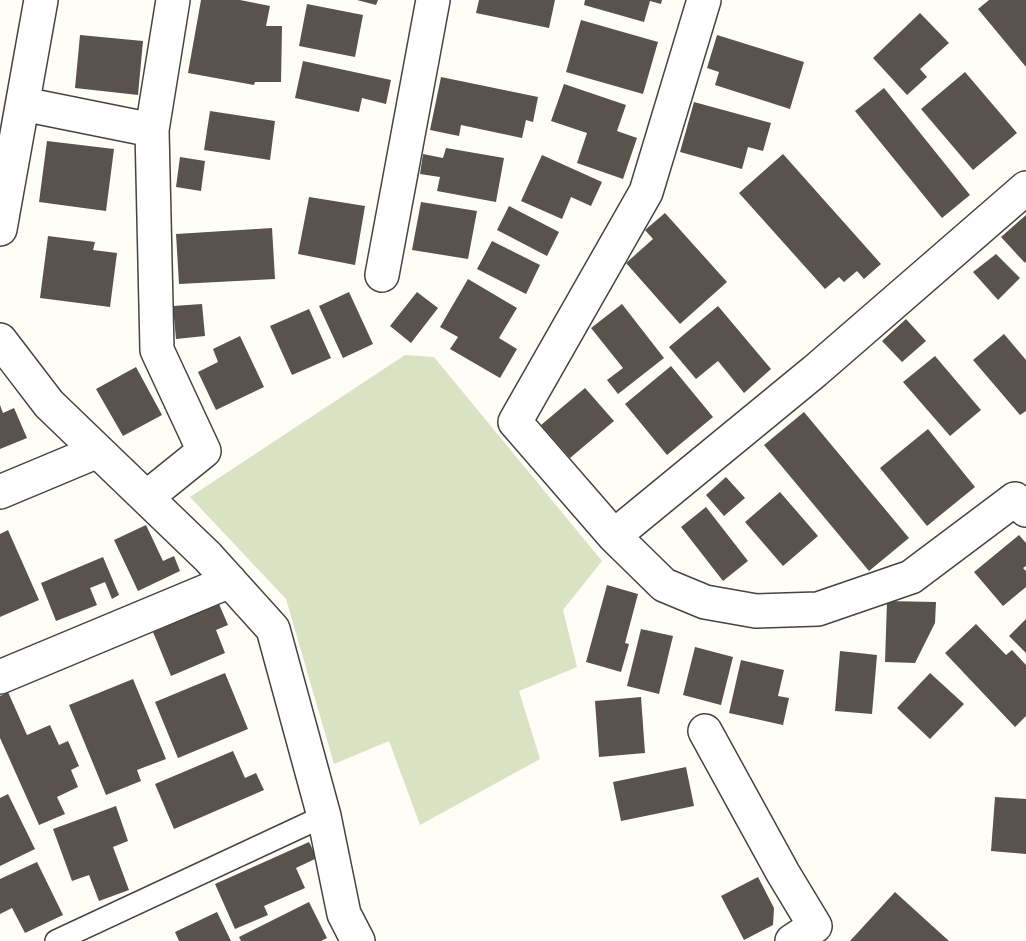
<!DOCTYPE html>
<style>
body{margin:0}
canvas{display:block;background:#fffdf5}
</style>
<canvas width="1026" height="941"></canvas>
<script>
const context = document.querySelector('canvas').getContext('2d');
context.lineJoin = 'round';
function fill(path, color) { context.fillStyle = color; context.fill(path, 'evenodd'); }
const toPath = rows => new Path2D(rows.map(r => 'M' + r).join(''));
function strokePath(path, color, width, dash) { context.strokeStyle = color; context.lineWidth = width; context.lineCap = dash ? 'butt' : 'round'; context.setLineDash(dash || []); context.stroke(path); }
const cemetery = toPath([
 [405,355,434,357,602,561,563,610,577,667,519,691,540,759,420,825,389,741,334,764,286,599,190,497]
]);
const building = toPath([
 [201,0,240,0,270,6,266,26,282,26,281,82,255,82,254,85,188,73],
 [357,0,378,0,376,5],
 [479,0,555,0,549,28,476,13],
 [585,0,662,0,661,4,650,1,644,22,584,5],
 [989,0,1026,0,1026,67,978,9],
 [307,4,363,15,355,57,299,46],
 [920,13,949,43,920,69,927,77,907,95,873,58],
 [581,20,658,42,643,94,566,72],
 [80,35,143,41,138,95,75,88],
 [717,35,804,62,790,109,715,85,719,72,707,68],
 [303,61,391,80,386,104,362,98,359,112,295,98],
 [965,72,1017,133,973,170,921,109],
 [441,77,538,97,533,122,526,120,522,138,461,125,459,136,430,130],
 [564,84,626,105,617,131,637,138,623,179,577,163,587,133,551,121],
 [884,88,970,195,942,218,855,111],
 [694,102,771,123,763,151,748,147,742,169,680,152],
 [210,111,275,121,270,160,204,150],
 [47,141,114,149,106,211,39,202],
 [446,148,504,158,496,202,437,191,440,177,420,174,423,154,443,158],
 [783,154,881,264,864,279,857,271,844,282,839,277,825,289,739,193],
 [542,155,602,182,591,206,571,197,562,219,521,201],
 [180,157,205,161,201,191,176,187],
 [309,197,365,206,355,265,298,254],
 [421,202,477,211,468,259,412,250],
 [509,206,559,232,547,256,497,230],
 [665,213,727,282,680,324,626,263,653,239,645,230],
 [1026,215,1026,261,1025,263,1001,237],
 [272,228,275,279,179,284,176,234],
 [48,236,95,242,93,250,117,253,110,307,40,298],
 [492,241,540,265,526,294,477,269],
 [996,254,1020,278,998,300,973,272],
 [468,279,517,308,499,338,517,349,500,378,450,349,458,337,440,327],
 [349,292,373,344,343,358,319,306],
 [417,292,438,308,411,343,390,326],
 [202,304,205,336,176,339,173,306],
 [622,304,664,358,618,394,607,380,623,368,591,328],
 [718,306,771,369,744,393,718,361,696,379,669,347],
 [309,309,331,358,292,375,270,326],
 [906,319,926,341,902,362,882,341],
 [1004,334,1026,360,1026,411,1020,415,973,360],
 [240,336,264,387,216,410,198,372,218,362,213,349],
 [935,356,981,410,950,436,903,382],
 [671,366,713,417,667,455,625,404],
 [136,367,162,415,123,436,96,389],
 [585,388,614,421,570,458,541,425],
 [0,405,3,413,14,408,27,438,0,449],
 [804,412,909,538,869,571,764,445],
 [928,429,975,487,927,526,880,468],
 [726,477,745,498,724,516,706,495],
 [780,492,818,536,783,566,745,522],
 [706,507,748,561,723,581,681,527],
 [146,525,163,561,174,556,180,571,138,591,114,540],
 [8,530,39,600,0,617,0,534],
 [1019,535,1026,543,1026,566,1023,568,1026,571,1026,587,1003,606,974,572],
 [103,557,119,595,112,599,105,582,90,588,97,605,56,621,41,583],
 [607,585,638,594,625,643,629,644,621,672,586,662],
 [887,601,936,602,935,623,915,663,885,662],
 [219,604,228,625,216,630,225,653,171,676,153,632],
 [1026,619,1026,653,1009,636],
 [976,624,1006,655,1012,650,1026,665,1026,716,1015,727,945,653],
 [641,629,673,636,659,694,627,686],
 [695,647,733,657,721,705,683,695],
 [840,651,877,655,872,714,835,711],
 [741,660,784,670,778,696,789,698,783,725,729,713],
 [225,673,248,729,178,758,155,702],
 [930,673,964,704,930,739,897,708],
 [133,679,166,759,137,770,141,781,106,795,69,705],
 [8,692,27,735,50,725,59,745,68,741,79,766,71,770,78,787,57,797,65,814,39,825,0,738,0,696],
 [641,697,645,753,599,757,595,701],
 [233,751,245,778,256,773,264,790,174,829,155,784],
 [686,767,694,806,621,821,613,782],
 [8,794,35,849,0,866,0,798],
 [995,797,1026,799,1026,854,991,851],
 [116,806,128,841,113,847,129,890,99,901,89,875,72,881,53,829],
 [309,842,317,858,296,868,305,888,264,906,268,915,235,929,215,884],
 [37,862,63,915,25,933,12,908,0,914,0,879],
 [758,877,774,908,773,925,744,940,721,896],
 [895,892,949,941,850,941],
 [309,902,327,938,321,941,241,941,239,937],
 [217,912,231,941,179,941,175,932]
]);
const lane = toPath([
 [56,941,324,816]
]);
const street = toPath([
 [704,0,646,192,515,422,614,536,815,371,1026,188],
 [23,104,152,130],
 [0,229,41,0],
 [382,275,433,0],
 [0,340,49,404,208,557,273,629,324,816,344,914,358,941],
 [0,492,98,451],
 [147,497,204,451,157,350,152,130,173,0],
 [614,536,664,585,705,602,756,611,818,609,911,577,1015,499,1026,510],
 [0,677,230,581],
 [705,731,783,873,815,926,792,941]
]);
fill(cemetery, '#d9e3c4');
fill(building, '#5a524d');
strokePath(lane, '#444', 24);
strokePath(street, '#444', 36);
strokePath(lane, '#fff', 21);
strokePath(street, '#fff', 33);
</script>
